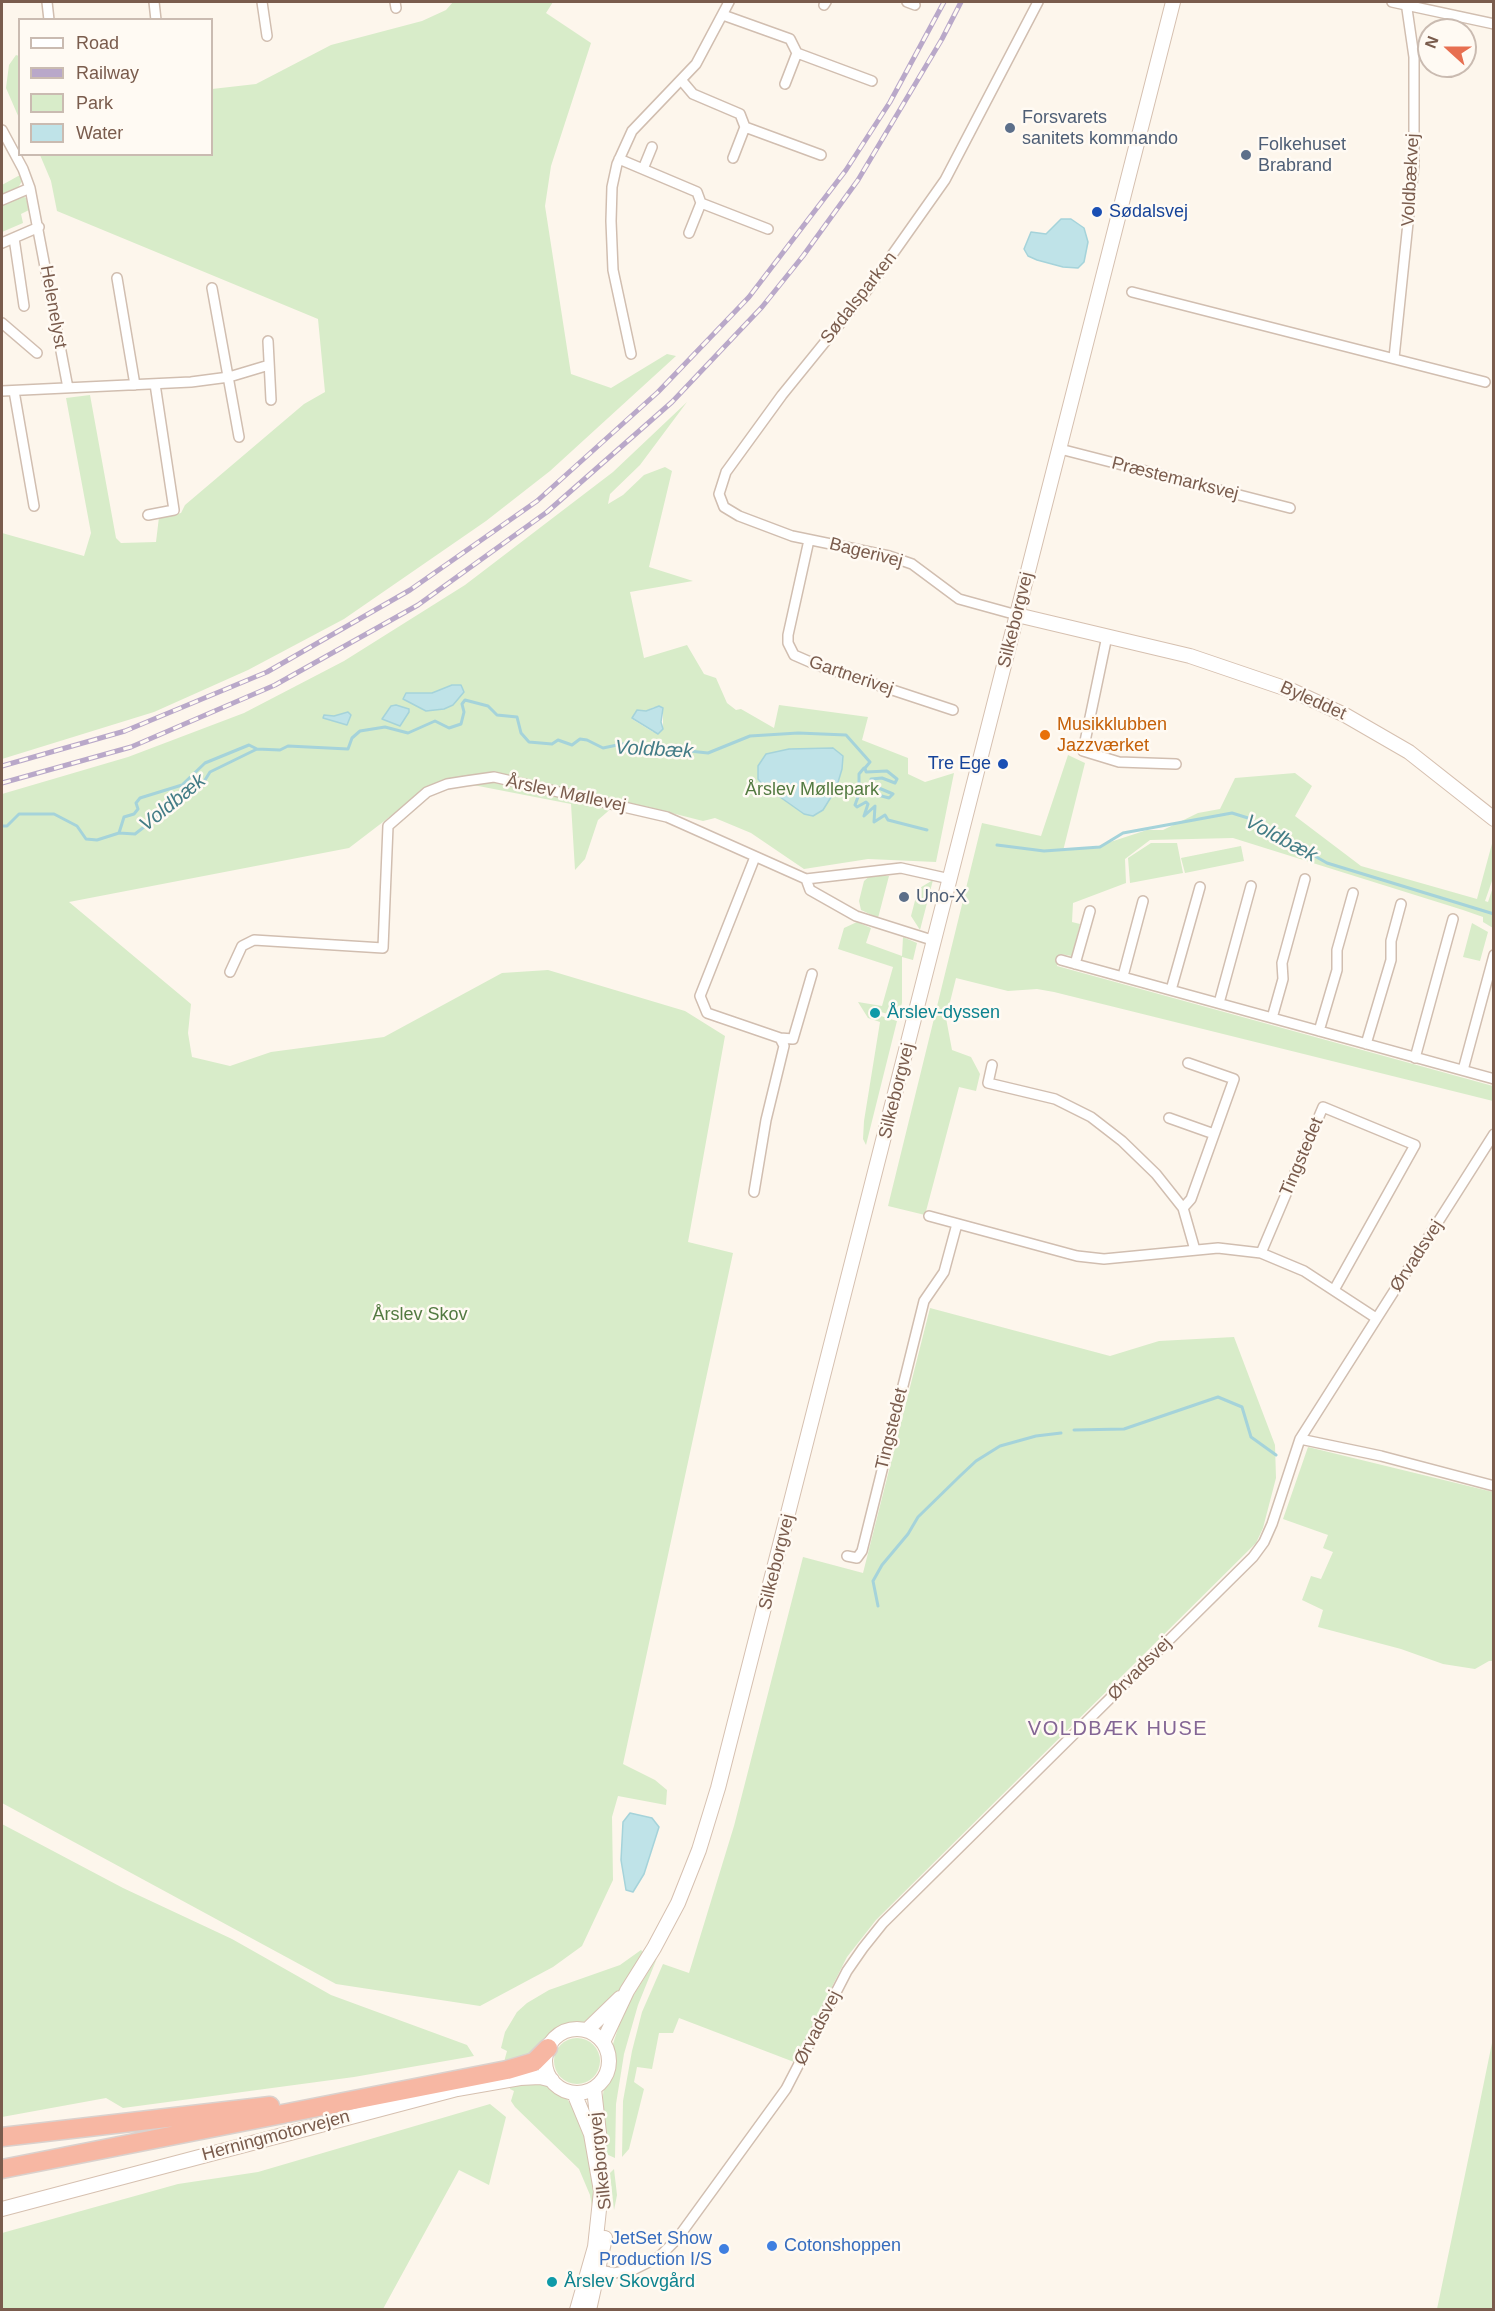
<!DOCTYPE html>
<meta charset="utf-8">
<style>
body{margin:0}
#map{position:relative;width:1495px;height:2311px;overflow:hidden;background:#fdf6ec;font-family:Arial,sans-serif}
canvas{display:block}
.frame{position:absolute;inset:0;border:3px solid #7a5c4d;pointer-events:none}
.legend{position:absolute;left:18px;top:18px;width:195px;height:138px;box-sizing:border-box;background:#fffaf3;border:2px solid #cabbb1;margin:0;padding:8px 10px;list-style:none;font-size:18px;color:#7a5c4d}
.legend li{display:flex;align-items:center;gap:12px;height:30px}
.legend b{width:30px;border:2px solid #cabbb1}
.north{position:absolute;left:1417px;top:18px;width:60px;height:60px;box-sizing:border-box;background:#fffaf3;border:2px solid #cabbb1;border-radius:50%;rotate:291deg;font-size:16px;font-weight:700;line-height:24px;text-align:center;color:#7a5c4d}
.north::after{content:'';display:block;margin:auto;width:21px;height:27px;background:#e76f51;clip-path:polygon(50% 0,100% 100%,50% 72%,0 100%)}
</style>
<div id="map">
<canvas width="1495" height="2311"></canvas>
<div class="frame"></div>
<ul class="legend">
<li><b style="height:8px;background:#fff"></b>Road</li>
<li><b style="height:8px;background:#b9a8c9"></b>Railway</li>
<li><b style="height:16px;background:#d8ecc9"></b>Park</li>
<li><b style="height:16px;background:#bfe3e8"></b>Water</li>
</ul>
<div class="north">N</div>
</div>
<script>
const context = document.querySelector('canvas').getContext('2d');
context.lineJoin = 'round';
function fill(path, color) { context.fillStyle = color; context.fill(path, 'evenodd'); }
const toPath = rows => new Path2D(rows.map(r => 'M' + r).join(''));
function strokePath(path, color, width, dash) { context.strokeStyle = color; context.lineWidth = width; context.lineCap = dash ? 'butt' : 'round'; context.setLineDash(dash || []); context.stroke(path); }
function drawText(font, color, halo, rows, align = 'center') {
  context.font = font + ' Arial,sans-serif'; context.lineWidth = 5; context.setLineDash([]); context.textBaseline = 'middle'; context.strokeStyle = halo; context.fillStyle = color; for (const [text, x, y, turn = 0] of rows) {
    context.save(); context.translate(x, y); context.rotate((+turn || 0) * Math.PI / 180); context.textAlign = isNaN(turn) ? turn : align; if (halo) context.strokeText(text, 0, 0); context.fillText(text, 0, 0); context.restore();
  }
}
const green = toPath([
 [453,2,553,2,546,13,591,43,551,166,545,206,571,374,611,388,667,354,676,356,550,471,486,521,344,619,248,670,154,712,2,759,2,533,84,556,91,533,66,398,90,395,116,538,121,543,156,542,159,517,181,513,185,505,304,404,325,392,318,319,57,211,51,181,40,155,212,154,212,89,256,84,331,45,422,21,446,10],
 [16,55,19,56,19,118,6,88,9,65],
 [20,175,22,181,18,188,2,196,2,185],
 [21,195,26,198,29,210,21,214,23,223,2,232,2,204],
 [687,402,640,465,610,494,608,504,623,495,644,475,665,467,672,471,649,567,693,581,630,592,644,658,687,645,704,674,716,678,727,703,736,710,741,709,774,728,779,705,868,717,862,740,908,758,908,774,925,782,954,773,936,862,868,859,804,869,751,833,715,818,703,821,644,806,614,806,598,820,585,859,575,870,571,804,468,784,417,796,349,848,69,902,191,1004,188,1033,192,1057,230,1066,271,1052,384,1037,502,973,548,970,685,1011,725,1036,688,1242,733,1253,623,1764,655,1780,667,1790,666,1805,618,1796,612,1817,613,1880,582,1946,553,1967,480,2006,336,1984,2,1803,2,794,128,757,244,713,344,661,465,585,613,472],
 [654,707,663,710,663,726,653,732,632,719,637,710,646,711],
 [1068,755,1085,763,1063,851,1098,846,1147,830,1163,830,1198,813,1220,809,1235,778,1295,773,1312,786,1295,816,1361,866,1477,899,1493,840,1493,878,1485,901,1488,902,1493,887,1493,928,1483,922,1483,917,1463,910,1233,838,1150,840,1125,859,1126,883,1073,903,1072,922,1080,924,1072,956,1060,954,1057,966,1493,1086,1493,1101,1054,992,1037,989,1008,991,956,978,946,1018,952,1050,971,1057,980,1074,976,1091,959,1087,925,1215,888,1206,982,823,1041,836],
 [1151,843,1177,843,1183,873,1130,883,1128,858],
 [1241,846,1244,861,1185,873,1181,858],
 [871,875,889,876,878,918,861,910,859,901,864,881],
 [933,880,920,930,911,916,918,889],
 [857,922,871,928,866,943,902,956,903,937,917,943,913,960,902,957,902,1003,898,1017,881,1012,881,1016,897,1021,866,1145,863,1139,864,1121,880,1022,868,1018,858,1002,882,1006,893,967,838,949,844,928],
 [1472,923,1488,932,1480,961,1463,957],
 [930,1308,1110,1356,1159,1341,1234,1337,1275,1445,1276,1478,1263,1528,1256,1543,876,1920,847,1957,794,2062,679,2018,673,2033,659,2033,652,2069,637,2067,634,2082,644,2089,629,2149,622,2157,623,2101,632,2051,642,2012,663,1964,689,1973,734,1826,803,1557,863,1573],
 [1308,1447,1493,1492,1493,1661,1489,1661,1475,1669,1443,1664,1401,1649,1318,1627,1323,1610,1302,1600,1311,1576,1321,1579,1333,1552,1323,1548,1328,1535,1283,1519],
 [2,1824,123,1888,232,1939,331,1995,467,2045,474,2056,354,2077,123,2108,106,2098,2,2117],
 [641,1950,644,1953,624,1985,602,2011,582,2023,562,2025,552,2032,539,2052,504,2062,507,2051,501,2048,505,2032,517,2012,527,2003,549,1990,620,1965],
 [657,1958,638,2005,624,2054,616,2104,615,2158,606,2154,600,2118,604,2087,614,2066,612,2047,624,2010],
 [1493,2038,1493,2309,1437,2309,1472,2141],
 '554 2061a23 23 0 1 1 46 0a23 23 0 1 1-46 0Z',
 [509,2083,544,2083,567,2099,582,2121,595,2168,593,2213,590,2195,579,2169,515,2107,511,2101,514,2091,510,2089],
 [490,2104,506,2117,489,2185,459,2170,383,2309,2,2309,2,2233,178,2184,258,2172],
 [614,2169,617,2195,614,2210,610,2173]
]);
const water = toPath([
 [1061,219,1071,219,1084,228,1088,242,1084,262,1078,268,1063,267,1037,260,1028,256,1024,249,1031,232,1046,234,1061,219],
 [452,685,461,685,464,692,453,705,444,709,426,711,403,699,406,693,432,693,452,685],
 [396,705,409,709,409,712,400,726,382,719,391,706,396,705],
 [659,706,663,708,661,722,663,729,658,734,632,718,637,710,646,711,659,706],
 [348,712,351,715,347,725,323,718,324,715,334,716,348,712],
 [833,748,843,756,842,769,836,789,823,810,813,816,804,814,763,785,758,779,758,766,766,754,789,749,833,748],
 [630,1813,652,1818,659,1827,644,1874,633,1892,626,1890,621,1860,623,1822,630,1813]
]);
const stream = toPath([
 [859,794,859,774,864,768],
 [2,826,7,826,19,814,54,814,77,826,86,839,97,840,119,833,135,834,205,780,210,772,257,749,280,750,288,746,348,749,352,738,360,731,385,727,408,733,435,721,449,728,461,724,464,712,462,704,465,700,488,706,497,715,517,717,521,733,529,742,552,744,558,740,572,745,580,739,587,740,603,748,622,744,708,753,750,736,798,733,846,735,870,762,865,768,866,772,887,771,897,779,895,783,882,778,871,779,874,786,893,794,889,798,867,792,859,794,855,805,857,807,866,802,868,804,864,816,875,806,874,822,885,815,888,820,927,830],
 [119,833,124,817,134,814,138,809,136,803,140,798,182,785,205,763,249,745,257,749],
 [997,845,1044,851,1100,847,1123,833,1232,813,1248,818,1327,863,1494,914],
 [1074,1430,1124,1429,1218,1397,1242,1407,1251,1437,1276,1455],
 [878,1606,873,1581,882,1565,908,1534,918,1517,960,1476,976,1461,1000,1446,1036,1436,1061,1433]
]);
const street = toPath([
 [47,2,49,20],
 [154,2,156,20],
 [262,2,267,36],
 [395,2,396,8],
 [907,2,915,5],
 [1392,2,1494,24],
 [824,5,826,2],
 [723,15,790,39,797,53,872,81],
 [682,81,693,94,740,114,745,127,821,155],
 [785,84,797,53],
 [2,130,23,169,30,188,68,388],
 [733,158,745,127],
 [619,159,697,192,701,203,768,229],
 [643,169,652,147],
 [2,200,30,188],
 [689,233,701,203],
 [14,238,24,306],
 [2,243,39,227],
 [117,278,135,385],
 [212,288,239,437],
 [1132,292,1485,382],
 [2,323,37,353],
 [268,341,271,400],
 [631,354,613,270,611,221,612,187,617,164,632,131,696,64,729,2],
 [1394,358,1414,165,1414,57,1406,2],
 [2,391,191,382,229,377,269,365],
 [14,391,34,506],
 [1060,449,1290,508],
 [148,515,174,510,155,384],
 [809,540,788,635,788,643,794,655,817,665,953,710],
 [1017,615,959,599,912,564,889,556,792,536,739,516,724,507,719,494,726,472,782,395,868,289,945,180,1038,2],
 [1107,636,1083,751,1119,762,1176,764],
 [806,879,810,890,856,916,935,941],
 [1061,960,1494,1079],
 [1075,964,1090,911],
 [230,972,242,946,254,940,383,948,388,826,427,792,447,784,466,781,494,777,667,817,806,879,901,868,950,879],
 [1123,976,1143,901],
 [1171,990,1200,887],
 [1219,1003,1251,886],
 [1272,1018,1283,979,1282,963,1305,879],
 [1319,1031,1337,970,1337,950,1353,893],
 [780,1038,793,1039,812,974],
 [1366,1044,1391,960,1391,941,1401,904],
 [1415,1058,1453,919],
 [992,1065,988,1083,1055,1099,1091,1117,1122,1141,1156,1174,1183,1208,1195,1250],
 [1463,1070,1494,955],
 [1169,1118,1214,1134],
 [754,1192,766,1120,784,1046,780,1038,707,1013,700,996,755,857],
 [1183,1208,1191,1199,1234,1079,1188,1063],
 [929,1216,1077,1256,1104,1259,1218,1248,1261,1253,1304,1271,1376,1318],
 [1261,1253,1323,1107,1415,1145,1334,1290],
 [1300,1439,1381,1456,1494,1486],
 [847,1556,857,1558,862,1551,924,1301,944,1272,957,1224],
 [600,2270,614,2273,635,2269,659,2257,677,2239,786,2089,847,1971,863,1948,883,1923,1253,1557,1264,1542,1272,1524,1300,1439,1494,1134]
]);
const secondary = toPath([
 [1017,615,1190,656,1293,691,1345,715,1409,752,1494,819],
 '545 2061a32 32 0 1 1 64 0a32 32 0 1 1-64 0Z',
 [587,2030,620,1998],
 [603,2042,627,1991,654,1948,678,1903,699,1850,718,1788,1173,2],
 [594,2089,600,2142],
 [574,2093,591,2134,601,2191,595,2247,577,2310],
 [2,2209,457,2089,520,2078,540,2077,552,2080],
 [589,2310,605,2238]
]);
const highway = toPath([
 [2,2137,270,2106],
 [2,2169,507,2070,534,2062,548,2048]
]);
const rail = toPath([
 [2,766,125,731,267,672,410,590,537,501,658,392,749,297,846,170,890,102,944,2],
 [2,783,131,747,275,685,418,605,547,512,672,402,762,307,803,256,858,180,942,39,961,2]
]);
const markers = [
 [1010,128,6,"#5c6f8a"],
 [1246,155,6,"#5c6f8a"],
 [1097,212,6,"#1a4fb4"],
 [1045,735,6,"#e8710a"],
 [1003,764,6,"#1a4fb4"],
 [904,897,6,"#5c6f8a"],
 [875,1013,6,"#0f9aa8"],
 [772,2246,6,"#3f7fe0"],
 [724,2249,6,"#3f7fe0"],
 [552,2282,6,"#0f9aa8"]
];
const serviceNames = [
 ["Forsvarets",1022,118],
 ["sanitets kommando",1022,139],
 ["Folkehuset",1258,145],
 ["Brabrand",1258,166],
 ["Uno-X",916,897]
];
const streetNames = [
 ["Voldbækvej",1411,180,-87],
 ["Sødalsparken",859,298,-52],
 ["Helenelyst",53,307,80],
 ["Præstemarksvej",1175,479,14],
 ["Bagerivej",866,553,14],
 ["Silkeborgvej",1016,620,-76],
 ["Gartnerivej",851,676,19],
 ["Byleddet",1313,701,24],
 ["Årslev Møllevej",566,794,12],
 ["Silkeborgvej",897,1091,-76],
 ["Tingstedet",1302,1157,-67],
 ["Ørvadsvej",1417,1256,-57],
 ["Tingstedet",892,1429,-76],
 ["Silkeborgvej",777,1562,-76],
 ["Ørvadsvej",1140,1669,-45],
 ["Ørvadsvej",818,2028,-63],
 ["Herningmotorvejen",276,2136,-15],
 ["Silkeborgvej",601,2161,-96]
];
const transitNames = [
 ["Sødalsvej",1109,212],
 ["Tre Ege",991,764,"right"]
];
const foodNames = [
 ["Musikklubben",1057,725],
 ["Jazzværket",1057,746]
];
const parkNames = [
 ["Årslev Møllepark",812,790],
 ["Årslev Skov",420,1315]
];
const cultureNames = [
 ["Årslev-dyssen",887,1013],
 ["Årslev Skovgård",564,2282]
];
const shopNames = [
 ["JetSet Show",712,2239],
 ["Production I/S",712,2260],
 ["Cotonshoppen",784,2246,"left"]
];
const waterNames = [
 ["Voldbæk",654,750,3],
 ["Voldbæk",173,803,-39],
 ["Voldbæk",1281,839,28]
];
const neighbourhoodNames = [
 ["VOLDBÆK HUSE",1118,1729]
];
fill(green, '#d8ecc9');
fill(water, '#bfe3e8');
strokePath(water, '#a5d3da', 1.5);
strokePath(stream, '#a5d3da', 3);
strokePath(street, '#d1beb0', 12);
strokePath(secondary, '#d6c0b0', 16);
strokePath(highway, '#dad1cd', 21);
strokePath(street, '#fff', 9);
strokePath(secondary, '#fff', 14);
strokePath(highway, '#f7b7a3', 18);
strokePath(rail, '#b9a8c9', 5);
strokePath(rail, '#fffaf3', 3, [9]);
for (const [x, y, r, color] of markers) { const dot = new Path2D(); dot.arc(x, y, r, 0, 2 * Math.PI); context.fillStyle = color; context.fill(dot); strokePath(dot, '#fffaf3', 2); }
drawText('18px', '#4e5e75', '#fffaf3', serviceNames, 'left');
drawText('18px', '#7a5c4d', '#fffaf3', streetNames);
drawText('18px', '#164399', '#fffaf3', transitNames, 'left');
drawText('18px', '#c56008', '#fffaf3', foodNames, 'left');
drawText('18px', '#537a41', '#fffaf3', parkNames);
drawText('18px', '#0d838f', '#fffaf3', cultureNames, 'left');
drawText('18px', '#366cbe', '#fffaf3', shopNames, 'right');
drawText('italic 20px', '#437c86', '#fffaf3', waterNames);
context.letterSpacing = '1.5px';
drawText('20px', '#846695', '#fffaf3', neighbourhoodNames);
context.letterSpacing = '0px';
</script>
